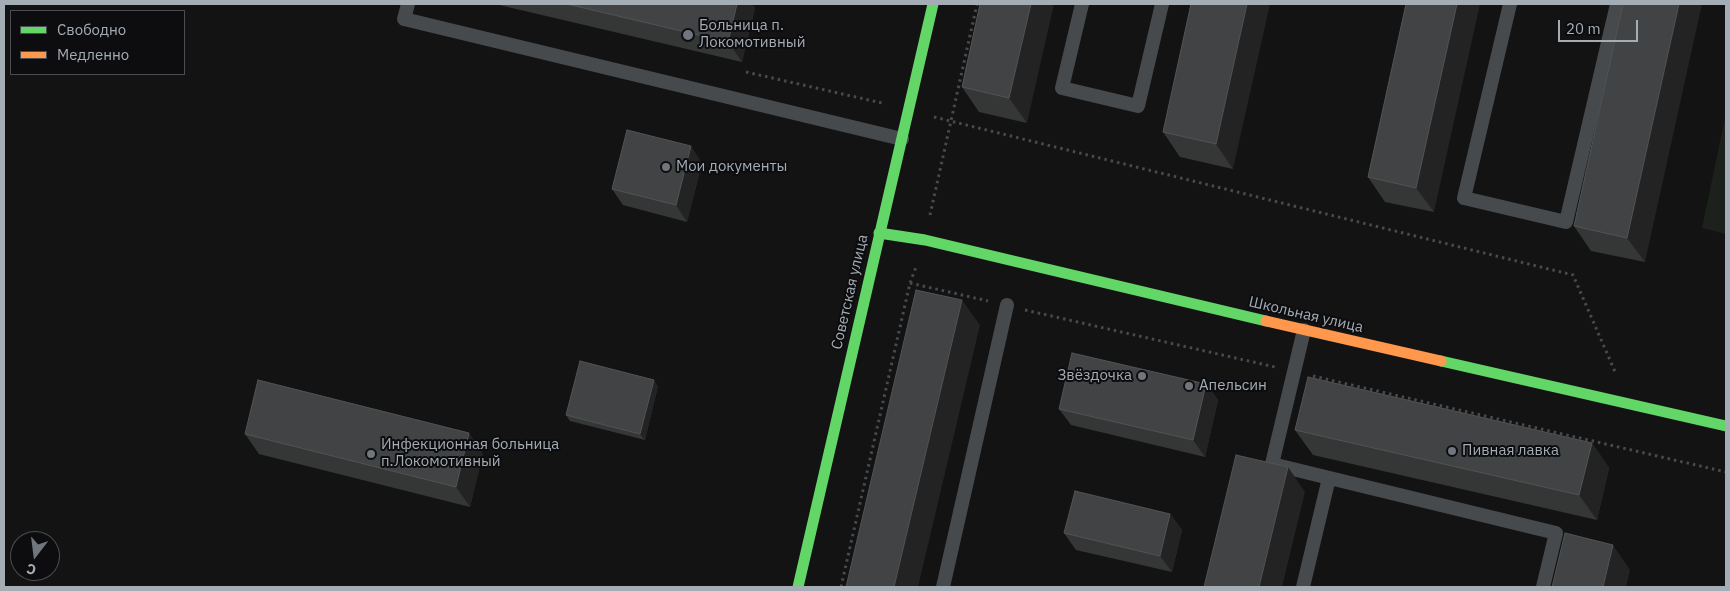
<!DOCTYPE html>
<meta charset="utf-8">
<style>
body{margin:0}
#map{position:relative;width:1730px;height:591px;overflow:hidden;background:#131313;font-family:"IBM Plex Sans",sans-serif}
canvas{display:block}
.frame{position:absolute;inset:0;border:5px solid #a4acb4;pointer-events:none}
.legend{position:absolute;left:10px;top:10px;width:175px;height:65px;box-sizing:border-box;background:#0d0d0f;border:1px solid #494d51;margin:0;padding:6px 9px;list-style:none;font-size:15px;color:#a4acb4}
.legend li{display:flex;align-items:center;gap:10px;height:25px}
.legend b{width:25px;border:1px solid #494d51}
.north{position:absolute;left:10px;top:531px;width:50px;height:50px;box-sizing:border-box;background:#0d0d0f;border:1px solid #494d51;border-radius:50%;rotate:195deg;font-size:14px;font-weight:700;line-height:20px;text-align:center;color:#a4acb4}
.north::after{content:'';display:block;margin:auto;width:18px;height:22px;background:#71767c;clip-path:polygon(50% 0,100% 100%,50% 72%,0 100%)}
.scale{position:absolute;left:1558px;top:20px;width:80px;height:22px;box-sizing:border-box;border:2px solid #a4acb4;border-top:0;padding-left:6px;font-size:15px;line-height:18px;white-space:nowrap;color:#a4acb4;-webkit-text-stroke:4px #0d0d0f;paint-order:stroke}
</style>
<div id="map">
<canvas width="1730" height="591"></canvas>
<div class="frame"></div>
<ul class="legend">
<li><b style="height:6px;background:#63d668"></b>Свободно</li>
<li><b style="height:6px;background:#ff974d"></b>Медленно</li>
</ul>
<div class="north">С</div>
<div class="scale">20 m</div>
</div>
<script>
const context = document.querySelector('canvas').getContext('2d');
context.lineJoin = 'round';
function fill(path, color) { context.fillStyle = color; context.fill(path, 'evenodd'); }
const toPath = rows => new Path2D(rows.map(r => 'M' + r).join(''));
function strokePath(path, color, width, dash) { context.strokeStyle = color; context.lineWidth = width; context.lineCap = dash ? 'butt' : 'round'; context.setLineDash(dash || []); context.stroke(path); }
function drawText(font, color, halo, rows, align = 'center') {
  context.font = font + ' "IBM Plex Sans",sans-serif'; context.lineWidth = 4; context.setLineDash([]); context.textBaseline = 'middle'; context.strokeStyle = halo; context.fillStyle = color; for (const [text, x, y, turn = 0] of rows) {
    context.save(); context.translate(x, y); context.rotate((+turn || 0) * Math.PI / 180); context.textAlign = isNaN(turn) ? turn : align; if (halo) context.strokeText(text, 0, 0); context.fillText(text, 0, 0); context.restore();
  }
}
const green = toPath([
 [1726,113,1726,234,1702,228]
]);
const path = toPath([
 [746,72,882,103],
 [934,117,1573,275,1616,374],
 [930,215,977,4],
 [910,283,988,301],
 [1025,310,1275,367],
 [1313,376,1726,472],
 [841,587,910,283,916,267]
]);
const lane = toPath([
 [408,4,404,19,902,139],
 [1082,4,1062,88,1138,106,1162,4],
 [1510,4,1464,198,1566,222,1617,4],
 [1304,330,1272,464,1556,533,1543,587],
 [943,587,1007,305],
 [1303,587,1329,478]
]);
const fast = toPath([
 [879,233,925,240,1266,321],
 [1441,361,1726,426],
 [798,587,933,4]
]);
const slow = toPath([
 [1266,321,1441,361]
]);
const wall = toPath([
 [495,4,752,4,755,8,742,62],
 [980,4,1027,123,979,112,962,87],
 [1191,4,1233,169,1180,157,1163,132],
 [1406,4,1434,212,1385,202,1368,177],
 [1623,4,1645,262,1591,251,1574,226],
 [702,163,687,222,623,205,612,189],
 [1206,384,1218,400,1205,457,1071,425,1059,409],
 [658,386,645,440,570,421,566,415],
 [1295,430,1592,443,1609,468,1597,520,1313,455],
 [245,434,483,453,470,507,259,454],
 [1170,514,1182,530,1172,572,1076,550,1064,533]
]);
const shadedWall = toPath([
 [737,4,752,4,755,8,742,62,728,42],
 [1031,4,1054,4,1027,123,1009,98],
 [1247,4,1270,4,1233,169,1216,144],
 [1457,4,1480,4,1434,212,1416,188],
 [1679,4,1702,4,1645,262,1627,238],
 [691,146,702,163,687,222,676,205],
 [962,300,980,325,918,587,894,587],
 [654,380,658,386,645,440,640,434],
 [1206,384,1218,400,1205,457,1193,440],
 [469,433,483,453,470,507,456,487],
 [1592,443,1609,468,1597,520,1579,495],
 [1288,467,1305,492,1282,587,1259,587],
 [1170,514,1182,530,1172,572,1160,556],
 [1613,545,1630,570,1626,587,1603,587]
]);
const building = toPath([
 [567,4,737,4,728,42,567,4],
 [980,4,1031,4,1009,98,962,87,980,4],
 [1191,4,1247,4,1216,144,1163,132,1191,4],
 [1406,4,1457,4,1416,188,1368,177,1406,4],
 [1623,4,1679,4,1627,238,1574,226,1623,4],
 [627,130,691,146,676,205,612,189,627,130],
 [916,290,962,300,894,587,846,587,916,290],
 [1072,353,1206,384,1193,440,1059,409,1072,353],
 [580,361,654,380,640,434,566,415,580,361],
 [1308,377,1592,443,1579,495,1295,430,1308,377],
 [258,380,469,433,456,487,245,434,258,380],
 [1236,455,1288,467,1259,587,1204,587,1236,455],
 [1075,491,1170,514,1160,556,1064,533,1075,491],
 [1565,533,1613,545,1603,587,1552,587,1565,533]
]);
const markers = [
 [688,35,6,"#71767c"],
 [666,167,5,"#71767c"],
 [1142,376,5,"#71767c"],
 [1189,386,5,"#71767c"],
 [1452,451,5,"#71767c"],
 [371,454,5,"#71767c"]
];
const poiNames = [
 ["Больница п.",699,26],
 ["Локомотивный",699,43],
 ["Мои документы",676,167],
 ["Звёздочка",1132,376,"right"],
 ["Апельсин",1199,386],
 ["Инфекционная больница",381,445],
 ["п.Локомотивный",381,462],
 ["Пивная лавка",1462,451]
];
const streetNames = [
 ["Советская улица",850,292,-77],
 ["Школьная улица",1306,315,13]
];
fill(green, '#1c211b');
strokePath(path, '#494a4e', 3, [2.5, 4]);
strokePath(lane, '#474a4c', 14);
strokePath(fast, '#63d668', 11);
strokePath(slow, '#ff974d', 11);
fill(wall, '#353737');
fill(shadedWall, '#232323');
fill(building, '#414345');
strokePath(building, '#515456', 1);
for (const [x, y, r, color] of markers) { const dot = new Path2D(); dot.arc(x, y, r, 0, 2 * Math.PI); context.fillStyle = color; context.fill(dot); strokePath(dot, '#0d0d0f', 2); }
drawText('15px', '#a4acb4', '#0d0d0f', poiNames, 'left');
drawText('15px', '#a4acb4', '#0d0d0f', streetNames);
</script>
